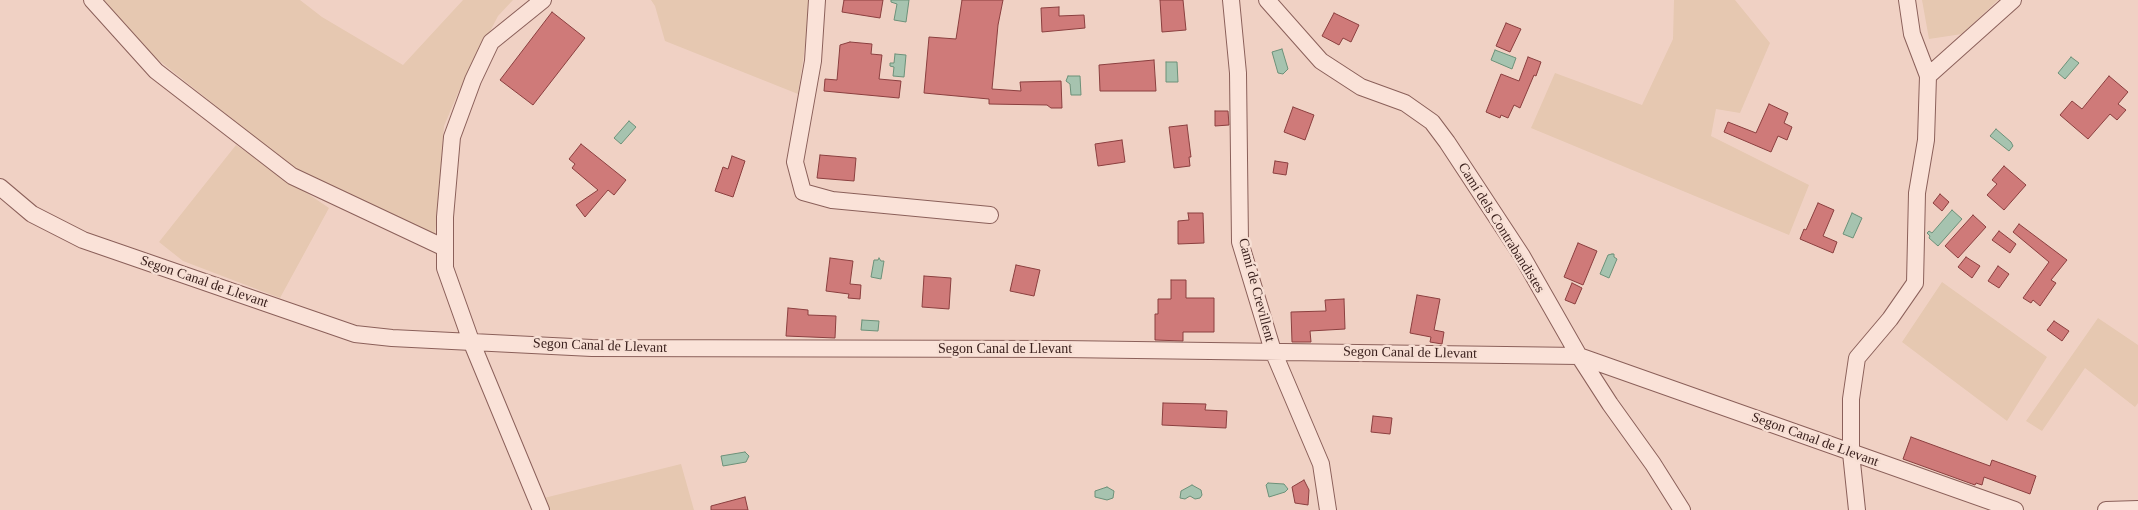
<!DOCTYPE html>
<meta charset="utf-8">
<style>
body{margin:0}
canvas{display:block;background:#f0d1c4}
</style>
<canvas width="2138" height="510"></canvas>
<script>
const context = document.querySelector('canvas').getContext('2d');
context.lineJoin = 'round';
function fill(path, color) { context.fillStyle = color; context.fill(path, 'evenodd'); }
const toPath = rows => new Path2D(rows.map(r => 'M' + r).join(''));
function strokePath(path, color, width, dash) { context.strokeStyle = color; context.lineWidth = width; context.lineCap = dash ? 'butt' : 'round'; context.setLineDash(dash || []); context.stroke(path); }
function drawText(font, color, halo, rows, align = 'center') {
  context.font = font + ' "Times New Roman",serif'; context.lineWidth = 5; context.setLineDash([]); context.textBaseline = 'middle'; context.strokeStyle = halo; context.fillStyle = color; for (const [text, x, y, turn = 0] of rows) {
    context.save(); context.translate(x, y); context.rotate((+turn || 0) * Math.PI / 180); context.textAlign = isNaN(turn) ? turn : align; if (halo) context.strokeText(text, 0, 0); context.fillText(text, 0, 0); context.restore();
  }
}
const farmland = toPath([
 [103,0,300,0,322,17,403,65,463,0,513,0,498,16,458,93,444,126,435,237,291,166,151,54],
 [651,0,809,0,806,40,798,94,665,41,655,6],
 [1674,0,1735,0,1770,43,1740,113,1716,109,1711,136,1809,185,1789,235,1531,128,1555,73,1642,105,1673,39],
 [1922,0,1998,0,1962,34,1929,39],
 [236,145,329,208,280,298,183,261,159,242],
 [1942,282,2047,357,2007,421,1902,342],
 [2098,318,2138,345,2138,403,2135,407,2085,368,2042,431,2026,421],
 [681,464,694,510,549,510,544,498]
]);
const water = toPath([
 [891,0,909,0,906,22,894,20,897,4,891,2,891,0],
 [1282,49,1288,69,1283,74,1278,73,1272,52,1282,49],
 [1495,50,1516,58,1512,69,1491,60,1495,50],
 [895,54,906,55,904,77,893,76,894,67,890,66,890,63,894,63,895,54],
 [2071,57,2079,63,2065,79,2058,73,2071,57],
 [1166,62,1177,62,1178,82,1166,82,1166,62],
 [1068,76,1080,76,1081,95,1071,95,1070,84,1066,81,1068,76],
 [629,121,636,127,621,144,614,138,629,121],
 [1996,129,2011,142,2013,146,2009,151,1990,136,1996,129],
 [1952,210,1962,219,1938,246,1929,238,1930,236,1927,233,1929,231,1932,233,1952,210],
 [1852,213,1862,218,1853,238,1843,234,1852,213],
 [1612,254,1614,254,1614,257,1617,259,1609,278,1600,274,1608,255,1612,254],
 [879,258,881,261,884,261,881,279,871,277,874,260,878,260,879,258],
 [862,320,879,321,878,331,861,330,862,320],
 [745,452,749,456,746,462,723,466,721,456,745,452],
 [1268,483,1284,484,1288,489,1285,492,1269,497,1266,485,1268,483],
 [1192,485,1201,490,1202,495,1200,498,1195,499,1190,496,1185,499,1180,498,1181,491,1192,485],
 [1107,487,1114,491,1113,498,1107,500,1095,497,1095,491,1107,487]
]);
const building = toPath([
 [844,0,883,0,880,18,842,12,844,0],
 [962,0,1003,0,998,25,992,89,1021,91,1020,82,1061,81,1062,108,1051,108,1047,105,989,104,989,99,924,93,929,37,956,39,962,0],
 [1160,0,1183,0,1186,30,1162,32,1160,0],
 [1059,7,1059,16,1084,15,1085,28,1042,32,1041,8,1059,7],
 [552,12,585,38,533,105,500,80,552,12],
 [1334,13,1359,25,1351,42,1343,38,1339,45,1322,36,1334,13],
 [1506,23,1521,29,1510,52,1496,46,1506,23],
 [850,42,872,44,871,54,882,55,879,79,901,81,899,98,824,91,825,79,837,80,840,45,850,42],
 [1528,57,1541,62,1536,76,1534,75,1520,108,1514,105,1508,118,1501,115,1500,118,1486,112,1501,74,1519,81,1528,57],
 [1154,60,1156,91,1100,91,1099,65,1154,60],
 [2109,76,2128,92,2118,104,2126,110,2117,120,2110,114,2088,139,2060,115,2072,101,2082,109,2109,76],
 [1769,104,1788,113,1784,123,1792,127,1787,140,1778,136,1771,152,1724,132,1728,122,1756,133,1769,104],
 [1293,107,1314,115,1305,140,1284,132,1293,107],
 [1215,111,1228,111,1229,125,1215,126,1215,111],
 [1187,125,1191,157,1189,157,1190,166,1174,168,1169,127,1187,125],
 [1122,140,1125,162,1098,166,1095,144,1122,140],
 [581,144,626,180,614,195,608,190,585,217,576,205,598,190,572,168,575,164,569,159,581,144],
 [820,155,856,158,854,181,817,178,820,155],
 [732,156,745,161,733,197,715,191,723,167,728,169,732,156],
 [1275,161,1288,163,1286,175,1273,173,1275,161],
 [2004,166,2026,185,2004,210,1987,195,1997,184,1992,180,2004,166],
 [1940,194,1949,202,1942,211,1933,203,1940,194],
 [1818,203,1834,210,1823,236,1837,242,1833,253,1800,239,1804,229,1806,230,1818,203],
 [1188,213,1203,213,1204,243,1178,244,1178,221,1189,220,1188,213],
 [1973,215,1986,227,1958,258,1945,246,1973,215],
 [2019,224,2067,260,2051,280,2056,283,2040,306,2033,300,2031,303,2023,298,2049,262,2013,232,2019,224],
 [1999,231,2016,244,2010,253,1992,240,1999,231],
 [1578,243,1597,251,1583,285,1564,277,1578,243],
 [1966,257,1980,266,1972,278,1958,267,1966,257],
 [830,258,853,261,850,284,861,285,860,299,848,298,849,294,826,291,830,258],
 [1016,265,1040,270,1034,296,1010,291,1016,265],
 [1998,266,2009,274,1999,288,1988,281,1998,266],
 [924,276,951,278,949,309,922,307,924,276],
 [1171,280,1186,280,1186,298,1214,298,1214,332,1183,332,1183,341,1155,340,1155,314,1158,314,1158,299,1171,299,1171,280],
 [1572,283,1582,288,1575,304,1565,300,1572,283],
 [1417,295,1440,299,1434,330,1444,332,1442,344,1430,342,1431,337,1410,333,1417,295],
 [1344,299,1345,329,1310,331,1311,342,1292,342,1291,312,1326,311,1325,300,1344,299],
 [788,308,808,310,808,315,836,316,835,338,786,336,788,308],
 [2054,321,2069,331,2062,341,2047,330,2054,321],
 [1163,403,1206,404,1205,410,1227,411,1226,428,1162,425,1163,403],
 [1373,416,1392,418,1390,434,1371,432,1373,416],
 [1911,437,1990,466,1992,460,2036,476,2030,494,1984,477,1982,485,1976,483,1975,485,1903,459,1911,437],
 [1304,480,1309,490,1308,505,1295,503,1292,487,1304,480],
 [745,497,748,510,711,510,711,506,745,497]
]);
const minor = toPath([
 [92,0,156,71,292,176,445,248],
 [817,0,813,61,795,162,803,192,832,200,990,215],
 [1231,0,1238,73,1240,242,1273,351,1321,464,1328,510],
 [1267,0,1321,61,1361,87,1405,103,1432,122,1447,142,1522,256,1579,356,1610,404,1653,464,1682,510],
 [1928,76,2013,0],
 [0,187,32,214,83,240,355,334,392,338,592,348,1062,349,1579,356,2015,510],
 [541,510,471,341,445,268,445,217,452,137,473,80,491,42,543,0],
 [1857,510,1851,453,1851,399,1857,358,1890,319,1915,283,1917,193,1926,140,1928,76,1912,34,1907,0],
 [2106,510,2138,509]
]);
const streetNames = [
 ["Camí dels Contrabandistes",1501,228,58],
 ["Segon Canal de Llevant",204,282,19],
 ["Camí de Crevillent",1256,290,75],
 ["Segon Canal de Llevant",600,346,2],
 ["Segon Canal de Llevant",1005,349],
 ["Segon Canal de Llevant",1410,353,1],
 ["Segon Canal de Llevant",1815,440,20]
];
fill(farmland, '#e6c8b1');
fill(water, '#a6c3af');
strokePath(water, '#6c9179', 1);
fill(building, '#cf7a79');
strokePath(building, '#8b3f3f', 1);
strokePath(minor, '#8b605a', 18);
strokePath(minor, '#fae2d8', 16);
drawText('14px', '#3b211e', '#f7dfd4', streetNames);
</script>
